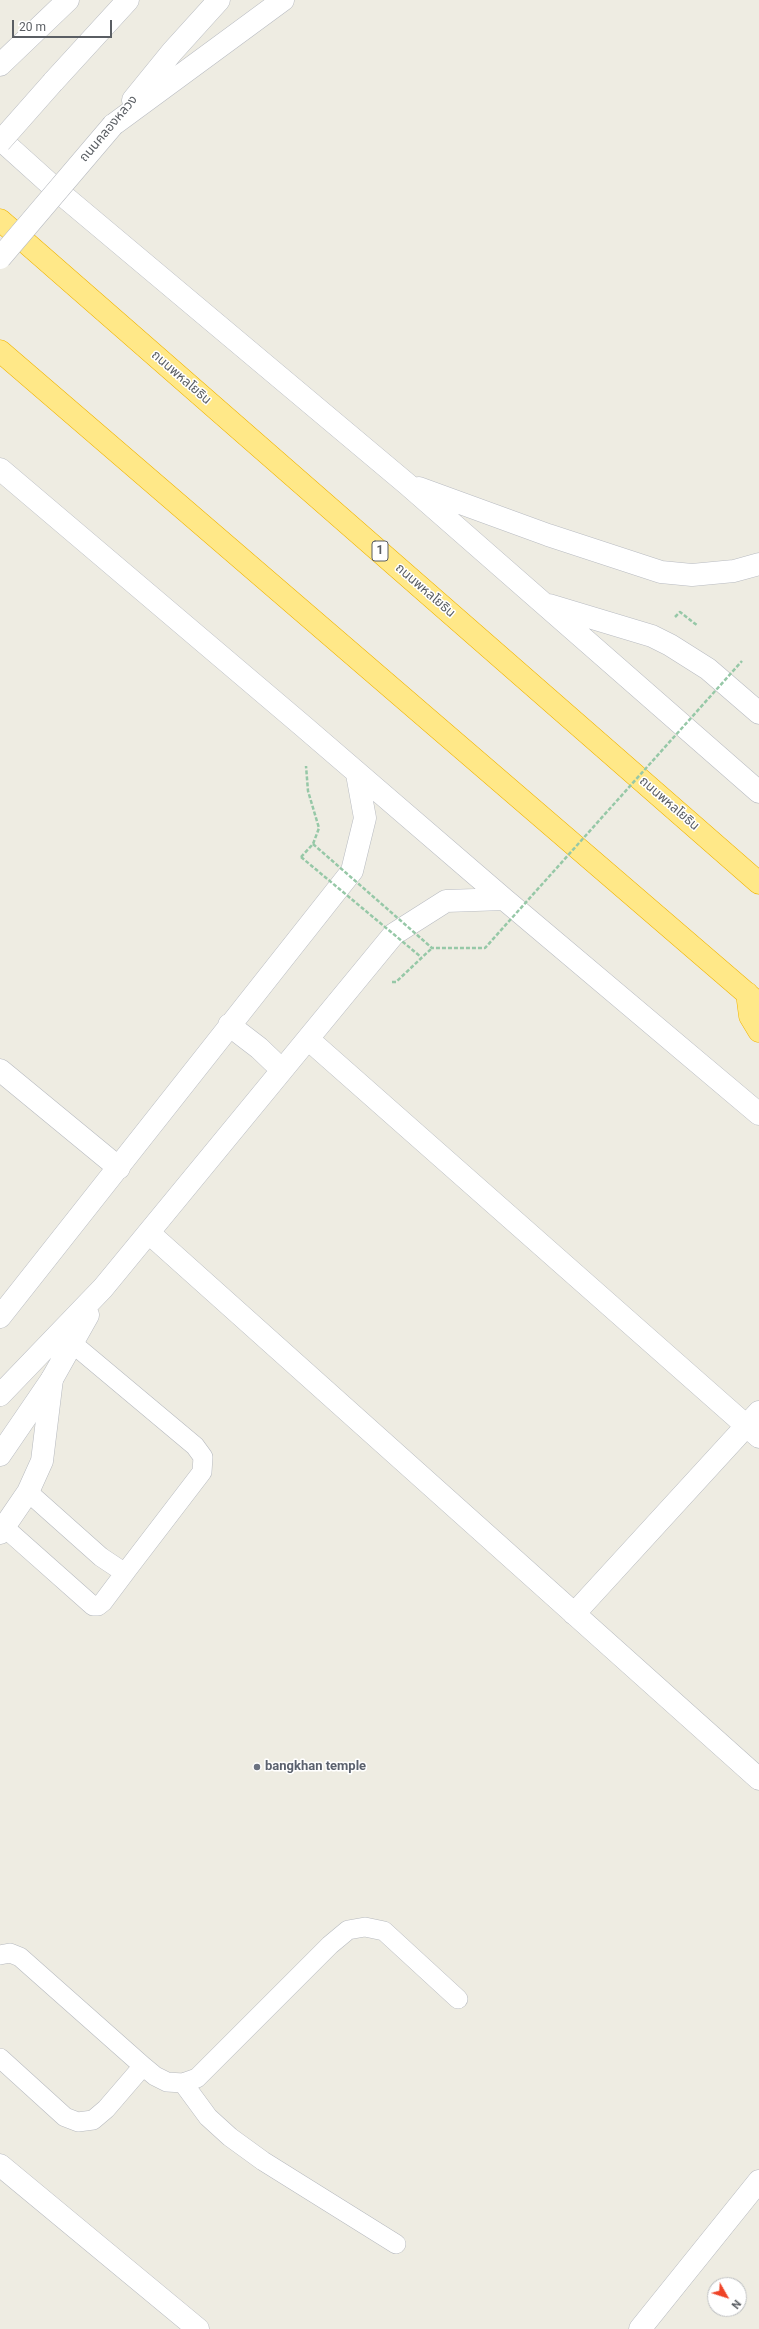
<!DOCTYPE html>
<meta charset="utf-8">
<style>
body{margin:0}
#map{position:relative;width:759px;height:2329px;overflow:hidden;background:#eeece2;font-family:Roboto,sans-serif}
canvas{display:block}
.north{position:absolute;left:707px;top:2277px;width:40px;height:40px;box-sizing:border-box;background:#fff;border:1px solid #bdbfc1;border-radius:50%;rotate:129deg;font-size:11px;font-weight:700;line-height:16px;text-align:center;color:#5a5e63}
.north::after{content:'';display:block;margin:auto;width:14px;height:18px;background:#ef4326;clip-path:polygon(50% 0,100% 100%,50% 72%,0 100%)}
.scale{position:absolute;left:12px;top:20px;width:100px;height:18px;box-sizing:border-box;border:2px solid #5a5e63;border-top:0;padding-left:5px;font-size:12px;line-height:14px;white-space:nowrap;color:#5a5e63;-webkit-text-stroke:3px #fff;paint-order:stroke}
</style>
<div id="map">
<canvas width="759" height="2329"></canvas>
<div class="north">N</div>
<div class="scale">20 m</div>
</div>
<script>
const context = document.querySelector('canvas').getContext('2d');
context.lineJoin = 'round';
const toPath = rows => new Path2D(rows.map(r => 'M' + r).join(''));
function strokePath(path, color, width, dash) { context.strokeStyle = color; context.lineWidth = width; context.lineCap = dash ? 'butt' : 'round'; context.setLineDash(dash || []); context.stroke(path); }
function drawText(font, color, halo, rows, align = 'center') {
  context.font = font + ' Roboto,"Noto Sans Thai",sans-serif'; context.lineWidth = 3; context.setLineDash([]); context.textBaseline = 'middle'; context.strokeStyle = halo; context.fillStyle = color; for (const [text, x, y, turn = 0] of rows) {
    context.save(); context.translate(x, y); context.rotate((+turn || 0) * Math.PI / 180); context.textAlign = isNaN(turn) ? turn : align; if (halo) context.strokeText(text, 0, 0); context.fillText(text, 0, 0); context.restore();
  }
}
const path = toPath([
 [675,617,680,612,698,626],
 [301,857,313,844,319,828,308,791,306,766],
 [392,982,396,982,432,948]
]);
const lane = toPath([
 [28,1492,101,1557,119,1569,127,1570,202,1472,203,1457,195,1446,72,1343],
 [4,1527,93,1606,98,1606,103,1602,127,1570],
 [0,1955,10,1953,20,1957,143,2066,155,2076,167,2082,183,2083,197,2078,330,1945,348,1930,365,1927,384,1931,458,1999],
 [0,2058,65,2117,78,2122,93,2120,106,2109,143,2066],
 [183,2083,208,2117,230,2137,263,2161,396,2244]
]);
const street = toPath([
 [308,1039,759,1437],
 [0,1070,119,1168],
 [149,1233,759,1779],
 [0,1533,28,1492,42,1461,52,1379],
 [574,1614,759,1412],
 [0,2165,198,2329],
 [640,2329,759,2181]
]);
const secondary = toPath([
 [0,65,68,0],
 [53,82,128,0],
 [133,100,172,52,219,0],
 [113,125,283,0],
 [0,139,60,193,407,484,759,792],
 [0,469,303,726,504,899,759,1114],
 [419,488,548,535,661,572,692,575,734,571,759,564],
 [549,605,652,636,670,645,708,669,759,713],
 [229,1025,259,1048,282,1070],
 [0,1317,352,871,365,818,357,774],
 [0,1395,103,1288,394,934,446,901,504,899],
 [0,1455,52,1379,88,1315]
]);
const highway = toPath([
 [0,220,759,883],
 [0,351,759,1004],
 [747,993,750,1016,759,1031]
]);
const pathBridge = toPath([
 [313,844,432,948,485,948,742,661],
 [301,857,421,957]
]);
const secondaryBridge = toPath([
 [0,142,53,82],
 [0,258,113,125]
]);
const markers = [
 [257,1767,4,"#6b7280"]
];
const shields = [
 [380,551,16]
];
const shieldNames = [
 ["1",380,551]
];
const streetNames = [
 ["ถนนคลองหลวง",109,129,-50],
 ["ถนนพหลโยธิน",181,378,41],
 ["ถนนพหลโยธิน",425,591,41],
 ["ถนนพหลโยธิน",669,804,41]
];
const worshipNames = [
 ["bangkhan temple",265,1767]
];
strokePath(lane, '#b7babf', 20);
strokePath(street, '#b7babf', 23);
strokePath(secondary, '#b8bbc1', 23);
strokePath(highway, '#f0b400', 23);
strokePath(path, '#96c8a7', 2.5, [4, 2]);
strokePath(lane, '#fff', 19);
strokePath(street, '#fff', 22);
strokePath(secondary, '#fff', 22);
strokePath(highway, '#ffe888', 22);
strokePath(secondaryBridge, '#b8bbc1', 23, []);
strokePath(pathBridge, '#96c8a7', 2.5, [4, 2]);
strokePath(secondaryBridge, '#fff', 22);
for (const [x, y, r, color] of markers) { const dot = new Path2D(); dot.arc(x, y, r, 0, 2 * Math.PI); context.fillStyle = color; context.fill(dot); strokePath(dot, '#fff', 1.5); }
for (const [x, y, w] of shields) { const box = new Path2D(); box.roundRect(x - w / 2, y - 10, w, 20, 3); context.fillStyle = '#fff'; context.fill(box); strokePath(box, '#5a5e63', 1); }
drawText('bold 12px', '#5a5e63', null, shieldNames);
drawText('13px', '#5a5e63', '#fff', streetNames);
drawText('bold 13px', '#5b616d', '#fff', worshipNames, 'left');
</script>
